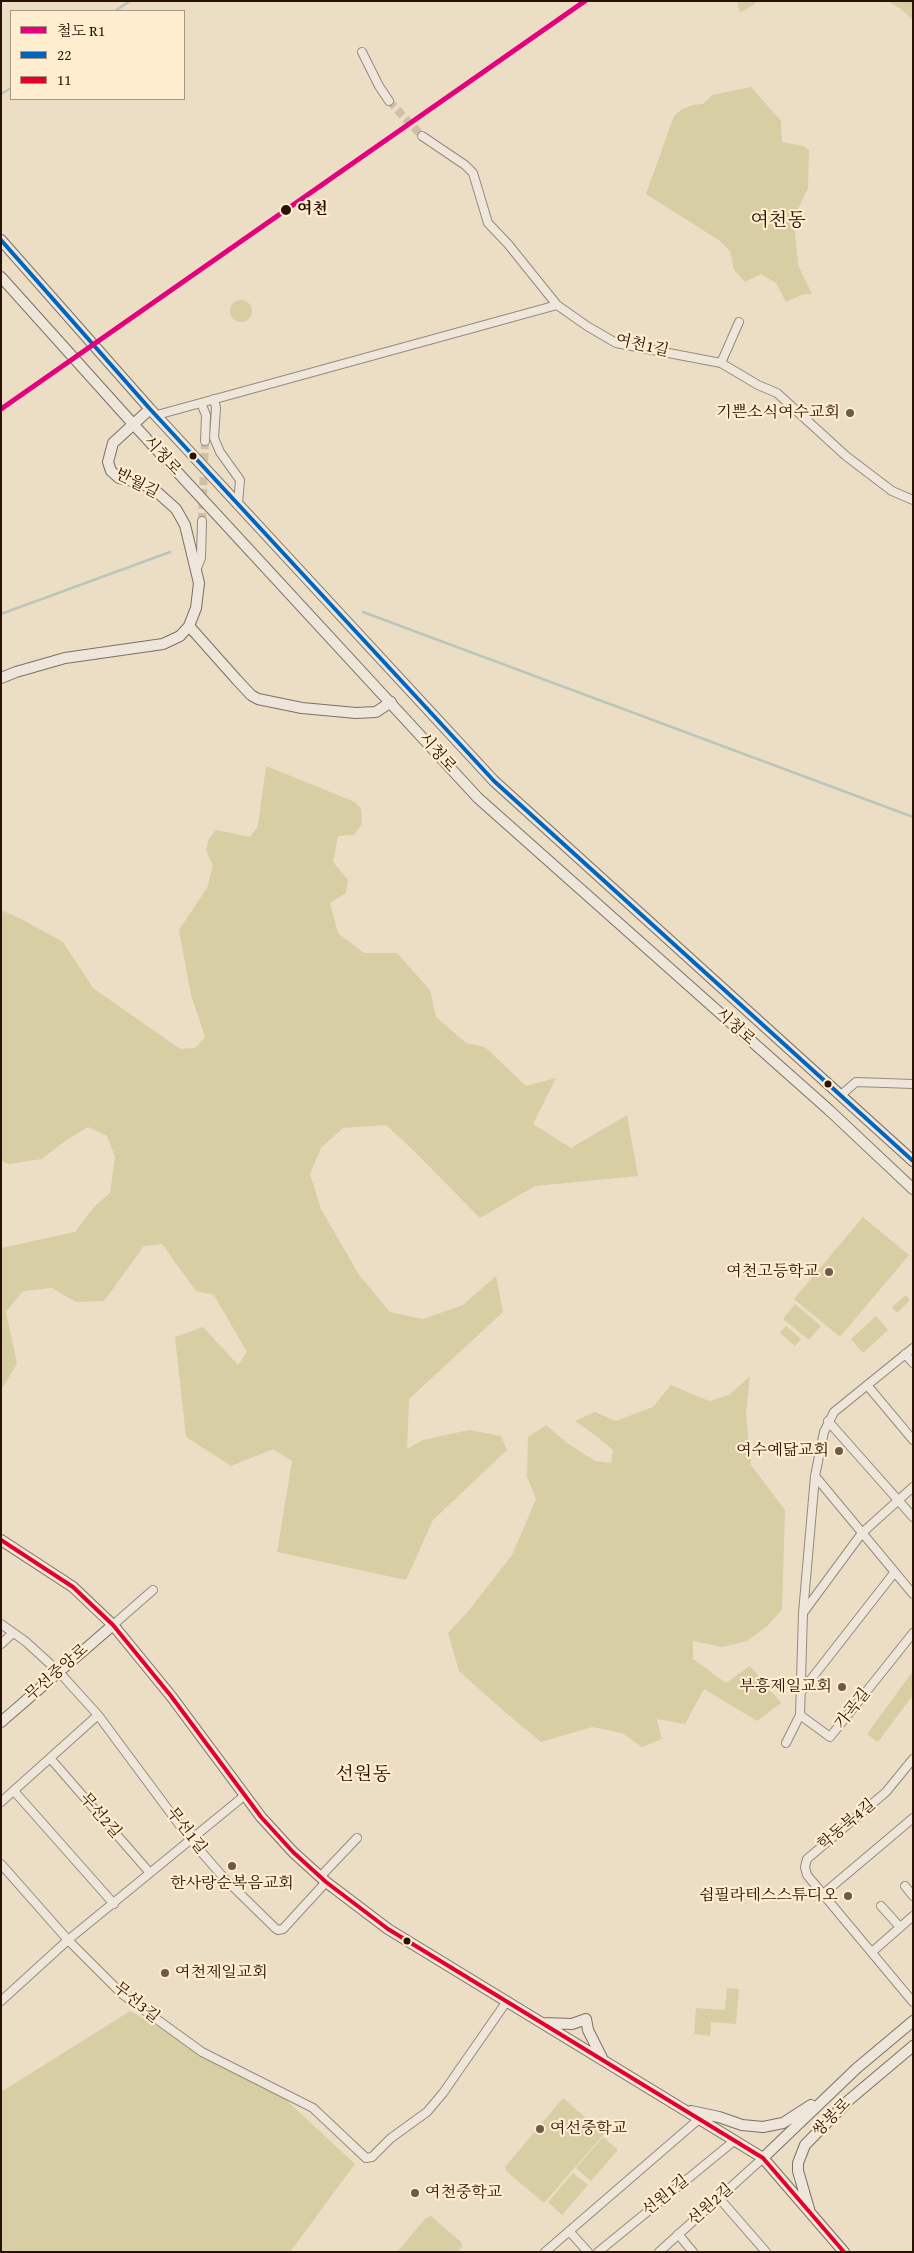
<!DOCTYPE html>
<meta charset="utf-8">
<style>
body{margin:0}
#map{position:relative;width:914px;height:2253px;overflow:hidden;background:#ecdec4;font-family:"Gentium Book Plus","Noto Serif KR",serif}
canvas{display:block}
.frame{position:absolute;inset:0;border:2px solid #2b1105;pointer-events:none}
.legend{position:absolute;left:10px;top:10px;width:175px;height:90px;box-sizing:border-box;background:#feedce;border:1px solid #aa957e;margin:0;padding:6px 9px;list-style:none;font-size:15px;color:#2b1105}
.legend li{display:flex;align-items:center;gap:10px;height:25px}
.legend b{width:25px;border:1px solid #aa957e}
</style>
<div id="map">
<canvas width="914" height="2253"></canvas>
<div class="frame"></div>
<ul class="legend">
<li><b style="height:6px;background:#e5007d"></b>철도 R1</li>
<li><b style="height:6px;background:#0065bd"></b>22</li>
<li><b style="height:6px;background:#e4002b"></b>11</li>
</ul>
</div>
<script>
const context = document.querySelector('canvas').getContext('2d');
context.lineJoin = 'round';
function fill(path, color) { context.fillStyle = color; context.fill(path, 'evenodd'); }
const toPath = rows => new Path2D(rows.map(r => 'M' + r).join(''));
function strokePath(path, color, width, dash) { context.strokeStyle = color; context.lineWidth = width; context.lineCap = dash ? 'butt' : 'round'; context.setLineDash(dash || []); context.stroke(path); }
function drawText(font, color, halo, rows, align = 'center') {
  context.font = font + ' "Gentium Book Plus","Noto Serif KR",serif'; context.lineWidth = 4.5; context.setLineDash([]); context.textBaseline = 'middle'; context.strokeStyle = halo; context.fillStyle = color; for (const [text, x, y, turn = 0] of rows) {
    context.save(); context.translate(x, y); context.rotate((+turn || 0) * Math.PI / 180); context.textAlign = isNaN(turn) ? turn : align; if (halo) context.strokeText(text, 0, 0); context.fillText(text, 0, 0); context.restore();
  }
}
const green = toPath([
 [737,1,759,1,740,13],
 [888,1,913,1,913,20,901,9],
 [751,87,781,121,782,142,803,146,809,150,808,188,794,218,798,265,812,294,801,295,786,302,776,283,761,274,745,282,734,270,730,251,720,241,646,194,674,116,682,109,693,105,703,104,712,95],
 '230 311a11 11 0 1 1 22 0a11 11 0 1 1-22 0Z',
 [266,766,355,802,361,809,362,824,354,835,338,836,333,862,348,880,346,893,330,903,338,933,364,953,397,953,430,990,436,1017,466,1043,485,1047,526,1086,556,1078,533,1124,571,1148,627,1115,638,1176,535,1186,480,1218,413,1150,386,1125,343,1128,321,1148,310,1174,321,1209,359,1275,390,1312,423,1319,463,1305,496,1276,503,1312,409,1399,407,1449,423,1440,469,1430,501,1436,507,1450,433,1520,406,1580,277,1552,292,1461,273,1449,231,1466,186,1437,175,1337,203,1327,238,1365,247,1352,214,1295,196,1291,162,1244,144,1246,104,1301,76,1302,52,1288,23,1291,6,1312,17,1364,1,1390,1,1248,75,1232,95,1206,110,1193,115,1157,107,1136,88,1127,65,1141,42,1159,9,1164,1,1161,1,910,21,919,63,942,93,988,180,1049,195,1048,205,1037,191,995,179,930,207,888,213,866,206,850,209,839,216,830,250,837,258,826],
 [863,1217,909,1255,840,1337,794,1299],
 [906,1295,910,1300,897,1313,892,1307],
 [795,1304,821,1326,809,1340,783,1319],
 [876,1316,888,1330,863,1353,851,1339],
 [786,1326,801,1339,795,1346,780,1333],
 [750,1376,746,1413,751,1465,785,1510,782,1610,766,1627,747,1641,722,1647,693,1641,693,1659,726,1683,750,1666,781,1703,757,1721,704,1689,685,1724,657,1719,662,1739,642,1747,622,1733,592,1727,541,1742,506,1713,459,1671,448,1633,470,1609,512,1555,536,1499,527,1477,528,1437,546,1425,567,1443,595,1461,611,1463,613,1450,595,1435,575,1421,595,1412,616,1421,653,1407,671,1385,709,1401,729,1395],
 [913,1671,913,1695,878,1742,867,1734],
 [727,1988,739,1989,736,2024,711,2022,710,2036,694,2034,696,2008,725,2010],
 [130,2011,284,2098,355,2164,290,2252,1,2252,1,2092],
 [563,2098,604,2134,544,2203,506,2171,505,2167],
 [603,2137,618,2150,591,2181,576,2168],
 [573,2173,588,2185,562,2215,548,2202],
 [431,2216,461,2242,462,2247,458,2252,397,2252,426,2218]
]);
const stream = toPath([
 [115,11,130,1],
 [1,94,11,88],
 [363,612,913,817],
 [1,614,170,552]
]);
const streetTunnel = toPath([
 [389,101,422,136],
 [202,521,205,441]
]);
const street = toPath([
 [362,52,379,86,389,101],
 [422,136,465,165,473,173,488,223,508,244,557,305,587,326,616,343,721,363,758,385,777,393,846,456,892,491,913,500],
 [721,363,739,322],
 [214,399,216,408,214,438,220,452,240,480,238,504],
 [201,403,206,415,205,441],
 [157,415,557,305],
 [197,568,201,558,202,521],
 [841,1095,856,1082,913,1084],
 [913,1348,834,1412,824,1432,815,1476,803,1613,800,1715,830,1737,913,1633],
 [905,1354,913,1363],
 [867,1385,913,1440],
 [828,1421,913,1517],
 [815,1476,913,1594],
 [803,1613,862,1533,913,1487],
 [1,1624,25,1641,59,1672,98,1715,190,1839,224,1878,275,1928,278,1930,283,1929,326,1882],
 [113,1625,153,1590],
 [1,1644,13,1633],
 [801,1692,894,1573],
 [786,1743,800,1715],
 [50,1758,150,1873],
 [913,1759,886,1792,807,1859,805,1867,807,1875,913,2002],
 [14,1791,114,1904],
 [1,1802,98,1715],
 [1,1864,68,1940,122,1994,202,2052,313,2108,366,2158,372,2157,391,2138,427,2112,443,2093,507,2001],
 [320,1877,357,1838],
 [905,1886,913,1896],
 [823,1894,913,1818],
 [881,1906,900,1927],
 [872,1952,913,1916],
 [1,2001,68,1940,244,1796],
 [719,2198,766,2252],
 [569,2231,588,2252],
 [678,2234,693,2252],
 [545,2252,699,2119],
 [598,2252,734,2141],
 [659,2252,763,2158]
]);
const secondary = toPath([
 [1,240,150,409,494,781,913,1161],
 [1,277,134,425,478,798,829,1110,913,1189],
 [189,626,237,680,251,695,258,699,302,708,356,713,376,712,391,702],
 [1,678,16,672,65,658,163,644,180,636,189,626,196,608,199,583,185,525,176,509,157,492,141,483,119,478,111,471,108,462,113,443,150,409],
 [1,1540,73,1587,113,1625,171,1696,261,1817,293,1852,326,1882,388,1929,763,2158,844,2252],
 [1,1722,113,1625],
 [543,2023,572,2024,586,2019,588,2030,603,2060],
 [691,2111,719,2117,742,2125,763,2127,783,2123,811,2105],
 [763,2158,857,2068,913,2021],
 [809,2209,798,2171,798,2163,805,2145,849,2100,913,2046]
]);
const rail = toPath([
 [1,409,585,1]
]);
const bus1 = toPath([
 [1,240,150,409,494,781,913,1161]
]);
const bus2 = toPath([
 [1,1540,73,1587,113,1625,171,1696,261,1817,293,1852,326,1882,388,1929,763,2158,844,2252]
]);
const rail1 = toPath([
 [1,409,585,1]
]);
const markers = [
 [286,210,6,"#2b1105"],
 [850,413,5,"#6f5948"],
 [193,456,4.5,"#2b1105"],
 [828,1084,4.5,"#2b1105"],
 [829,1272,5,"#6f5948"],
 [839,1451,5,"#6f5948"],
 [842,1687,5,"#6f5948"],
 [232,1866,5,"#6f5948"],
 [848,1896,5,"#6f5948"],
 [407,1941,4.5,"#2b1105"],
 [165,1973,5,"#6f5948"],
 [540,2129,5,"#6f5948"],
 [415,2193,5,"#6f5948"]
];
const stopNames = [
 ["여천",297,210]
];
const streetNames = [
 ["여천1길",642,346,13],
 ["시청로",162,456,47],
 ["반월길",137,484,27],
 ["시청로",437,753,48],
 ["시청로",735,1027,42],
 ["무선중앙로",57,1673,-41],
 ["가곡길",853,1709,-52],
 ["무선2길",100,1816,49],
 ["학동북4길",847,1825,-40],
 ["무선1길",186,1831,52],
 ["무선3길",136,2003,39],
 ["쌍봉로",832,2118,-45],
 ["선원1길",666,2196,-39],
 ["선원2길",711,2205,-42]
];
const poiNames = [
 ["기쁜소식여수교회",840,413],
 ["여천고등학교",819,1272],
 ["여수예닮교회",829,1451],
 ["부흥제일교회",832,1687],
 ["한사랑순복음교회",232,1884,"center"],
 ["쉼필라테스스튜디오",838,1896],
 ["여천제일교회",175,1973,"left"],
 ["여선중학교",550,2129,"left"],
 ["여천중학교",425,2193,"left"]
];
const quarterNames = [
 ["여천동",778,221],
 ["선원동",363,1775]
];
fill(green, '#d7cea3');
strokePath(stream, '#bac6bc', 2.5);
strokePath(streetTunnel, '#cfbfa7', 8, [8, 4]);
strokePath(street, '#968b7b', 10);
strokePath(secondary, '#7b7062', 12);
strokePath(street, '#eee6da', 8);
strokePath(secondary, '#eee6da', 10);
strokePath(rail, '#a89f94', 4.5);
strokePath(rail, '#feedce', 2.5, [8]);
strokePath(bus1, '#0065bd', 4);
strokePath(bus2, '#e4002b', 4);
strokePath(rail1, '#e5007d', 5);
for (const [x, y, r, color] of markers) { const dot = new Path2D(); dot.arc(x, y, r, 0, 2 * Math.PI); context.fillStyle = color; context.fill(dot); strokePath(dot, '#feedce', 2); }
drawText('bold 16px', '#2b1105', '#feedce', stopNames, 'left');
drawText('16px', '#2b1105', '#feedce', streetNames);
drawText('16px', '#2b1105', '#feedce', poiNames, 'right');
drawText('19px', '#2b1105', '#feedce', quarterNames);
</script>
